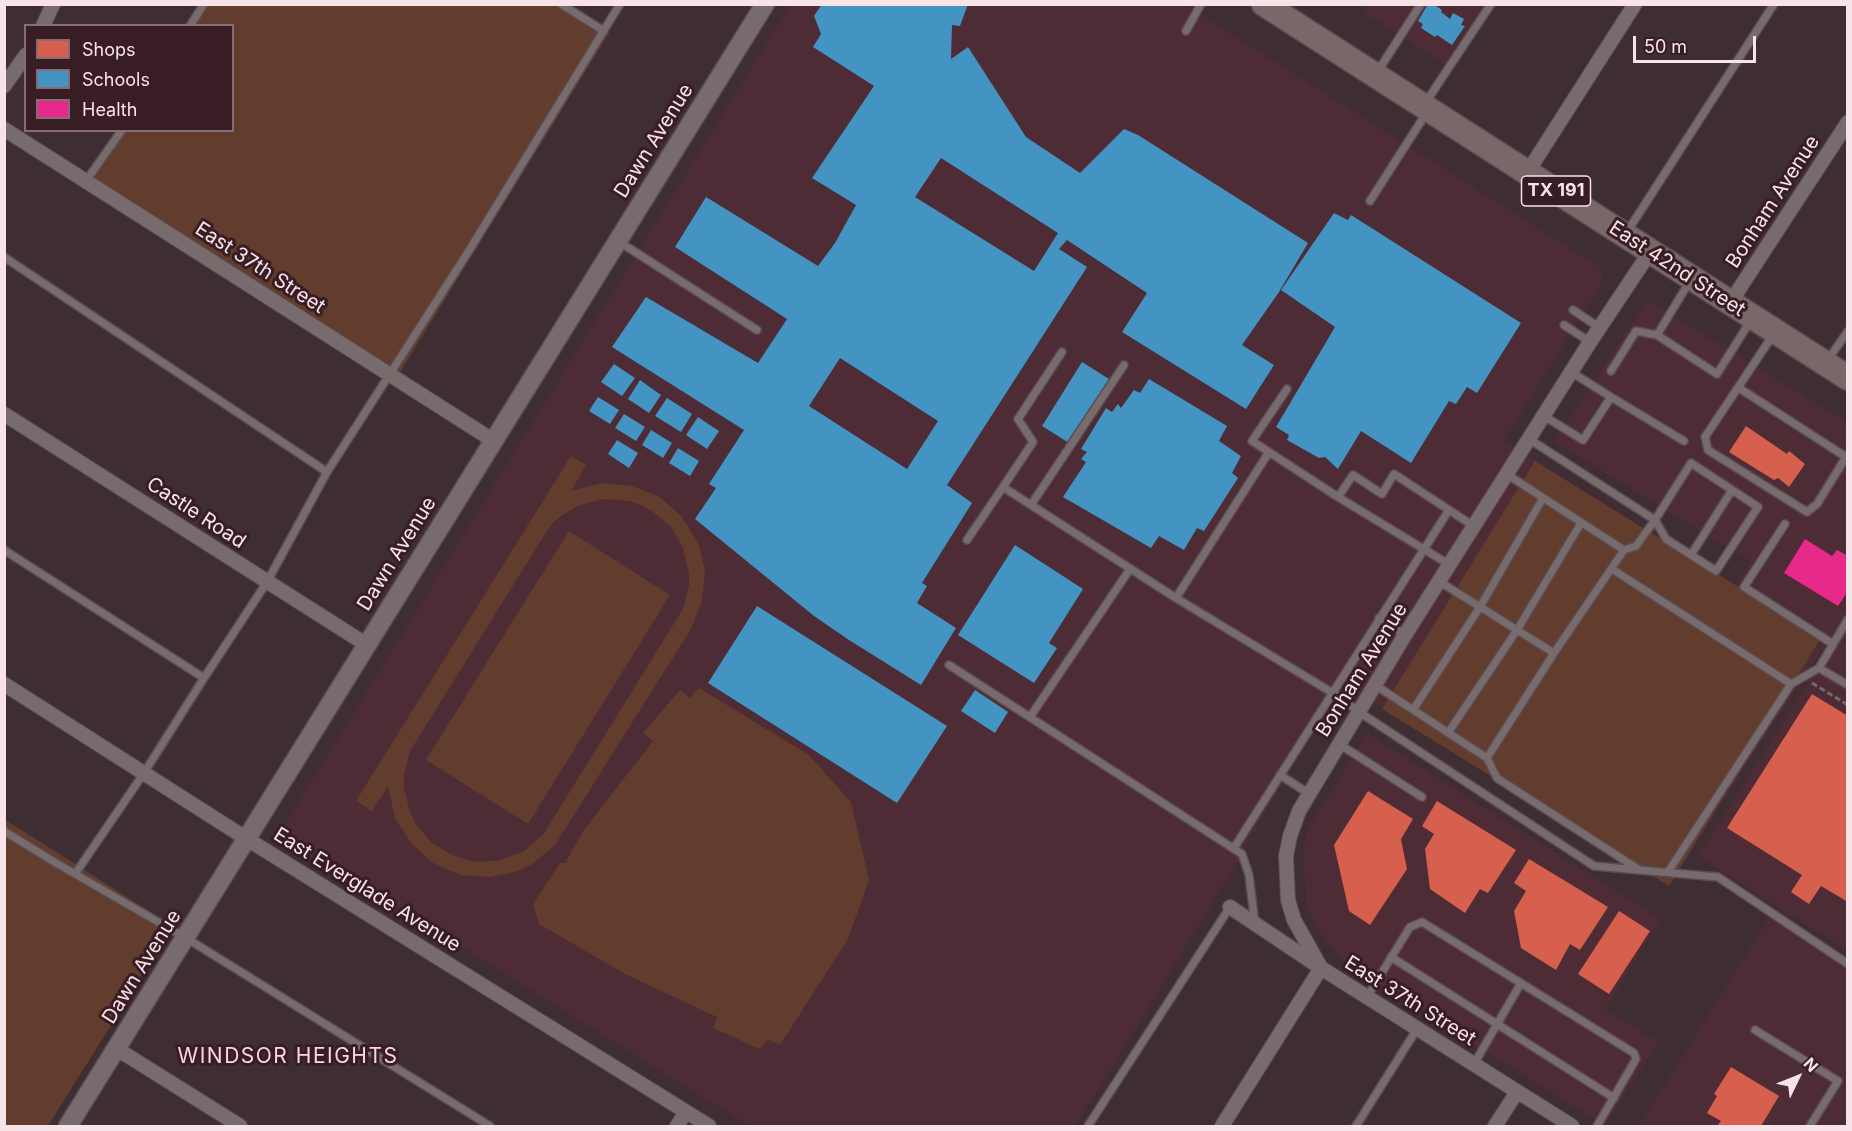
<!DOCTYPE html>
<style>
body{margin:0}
#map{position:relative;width:1852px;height:1131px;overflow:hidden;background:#3e2d32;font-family:Inter,sans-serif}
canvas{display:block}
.frame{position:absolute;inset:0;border:6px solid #f8e4e8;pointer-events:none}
.legend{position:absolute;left:24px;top:24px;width:210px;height:108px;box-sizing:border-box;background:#391d25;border:2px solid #856d73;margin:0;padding:8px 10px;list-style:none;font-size:18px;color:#f8e4e8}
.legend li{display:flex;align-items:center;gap:12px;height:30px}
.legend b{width:30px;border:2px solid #856d73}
.north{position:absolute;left:1768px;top:1047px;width:60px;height:60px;-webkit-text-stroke:4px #391d25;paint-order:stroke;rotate:47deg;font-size:16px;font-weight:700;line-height:24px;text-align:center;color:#f8e4e8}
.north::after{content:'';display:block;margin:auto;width:21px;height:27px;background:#f8e4e8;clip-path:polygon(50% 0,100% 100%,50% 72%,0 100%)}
.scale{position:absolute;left:1633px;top:36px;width:123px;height:27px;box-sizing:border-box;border:3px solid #f8e4e8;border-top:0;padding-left:8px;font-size:18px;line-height:21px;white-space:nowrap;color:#f8e4e8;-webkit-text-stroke:4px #391d25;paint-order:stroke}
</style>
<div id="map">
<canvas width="1852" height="1131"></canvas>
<div class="frame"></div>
<ul class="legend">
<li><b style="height:16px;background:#d6604d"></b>Shops</li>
<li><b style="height:16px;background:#4393c3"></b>Schools</li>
<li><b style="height:16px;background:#e7298a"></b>Health</li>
</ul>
<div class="north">N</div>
<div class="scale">50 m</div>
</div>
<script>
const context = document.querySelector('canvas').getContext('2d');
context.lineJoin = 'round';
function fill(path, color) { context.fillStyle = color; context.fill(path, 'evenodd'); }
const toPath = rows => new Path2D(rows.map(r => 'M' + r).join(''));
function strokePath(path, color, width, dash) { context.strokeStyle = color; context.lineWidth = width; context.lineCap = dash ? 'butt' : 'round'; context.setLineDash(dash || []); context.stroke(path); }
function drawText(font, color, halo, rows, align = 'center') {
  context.font = font + ' Inter,sans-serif'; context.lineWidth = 6; context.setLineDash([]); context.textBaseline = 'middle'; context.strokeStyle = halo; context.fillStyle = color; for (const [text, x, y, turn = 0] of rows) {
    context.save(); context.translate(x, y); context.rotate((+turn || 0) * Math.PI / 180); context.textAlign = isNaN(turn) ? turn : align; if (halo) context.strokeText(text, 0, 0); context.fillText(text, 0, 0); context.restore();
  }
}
const built = toPath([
 [790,5,1186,5,1603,269,1600,287,1504,440,1826,643,1671,882,1340,682,1226,881,1076,1126,749,1126,291,841,285,828,287,821],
 [1368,5,1493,5,1452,69,1363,12],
 [1647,300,1847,422,1847,951,1698,856,1846,623,1831,644,1737,582,1750,561,1554,442],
 [1367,733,1661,919,1605,1009,1659,1042,1604,1126,1343,961,1321,933,1306,906,1303,850,1308,829],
 [1774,910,1847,957,1847,1126,1639,1126]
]);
const green = toPath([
 [198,5,564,5,609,33,396,379,87,181,119,131,232,130,232,26,185,25],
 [571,456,586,465,571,491,603,483,632,486,660,497,682,517,698,543,702,557,705,572,702,601,691,629,555,845,532,864,519,871,490,877,461,875,433,863,411,843,395,818,388,786,372,811,356,801],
 [604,499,629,501,641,505,652,511,671,527,683,548,689,573,689,585,683,609,543,835,524,851,501,860,476,862,452,855,431,842,415,823,410,812,404,788,404,775,410,751,550,526,559,517,580,505],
 [1535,461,1821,638,1669,886,1382,709],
 [569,531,670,595,528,824,426,760],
 [699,688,809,755,851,802,869,880,848,939,780,1045,768,1039,760,1049,713,1028,717,1017,625,974,539,924,533,904,560,863,565,863,584,830,653,741,643,733,680,690,690,698],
 [4,819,173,926,48,1126,5,1126]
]);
const shops = toPath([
 [1746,426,1787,454,1789,451,1805,464,1789,487,1778,478,1774,480,1729,452],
 [1812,694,1848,716,1848,902,1821,886,1809,904,1791,892,1802,875,1727,828],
 [1368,791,1413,819,1401,839,1407,869,1370,925,1349,911,1334,845],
 [1437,801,1516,850,1488,893,1480,889,1465,913,1430,889,1425,849,1434,834,1422,826],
 [1529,859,1608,907,1580,950,1570,944,1556,970,1521,948,1514,911,1526,891,1514,883],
 [1619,911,1650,931,1609,994,1578,974],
 [1731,1067,1779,1096,1761,1126,1717,1126,1721,1121,1707,1113,1717,1096,1714,1094]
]);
const schools = toPath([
 [822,4,968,4,960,26,952,25,951,59,968,47,1026,137,1080,173,1124,129,1138,135,1308,243,1279,292,1242,345,1274,365,1246,409,1122,332,1147,293,1067,240,1059,249,1087,267,947,485,972,503,922,583,927,586,917,603,956,628,921,685,849,640,814,616,695,519,716,488,709,484,744,430,612,347,646,297,758,363,787,319,675,247,706,197,818,266,835,243,856,205,812,178,874,86,813,47,821,34,814,16],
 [941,158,1058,233,1034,271,915,197],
 [840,358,938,421,907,469,809,406],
 [1428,4,1433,4,1442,10,1441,12,1450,19,1453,13,1464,19,1461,25,1465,26,1452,45,1437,35,1435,37,1421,28,1423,24,1418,21],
 [1334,213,1348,220,1351,215,1521,323,1477,393,1467,387,1456,404,1449,401,1411,463,1361,431,1338,469,1325,457,1319,458,1287,440,1289,435,1276,427,1335,327,1281,290],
 [1082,362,1109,379,1069,443,1042,426],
 [614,364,635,378,622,396,601,382],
 [1149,379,1227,426,1219,441,1241,456,1232,473,1238,478,1204,531,1197,528,1184,550,1159,536,1151,548,1063,497,1086,462,1081,459,1087,452,1081,449,1106,408,1112,412,1118,404,1121,408,1134,390,1140,393],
 [640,380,661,395,649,413,628,399],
 [598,397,619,410,610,424,589,411],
 [667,398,692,414,681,432,655,416],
 [624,414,645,427,636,441,615,428],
 [698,417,719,431,707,449,686,435],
 [651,430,672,443,663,458,642,445],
 [617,440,638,453,629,468,608,454],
 [678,448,699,461,690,476,669,463],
 [1015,545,1083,589,1049,643,1057,648,1034,683,958,635],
 [757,606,947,726,897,803,708,683],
 [975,690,1008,712,995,733,961,711]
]);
const health = toPath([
 [1805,539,1832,556,1837,550,1848,556,1848,591,1838,606,1784,573]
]);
const path = toPath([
 [1812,683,1848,705]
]);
const service = toPath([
 [561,4,604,31],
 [190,26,204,4],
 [1186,31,1201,4],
 [1378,71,1421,4],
 [1426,102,1491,4],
 [86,181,122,130],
 [1370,201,1427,112],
 [1627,232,1774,4],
 [618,241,757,330],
 [4,257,327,472],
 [1690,281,1657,335,1717,374,1751,320],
 [1573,310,1600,328],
 [1564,325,1590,342],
 [1773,335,1705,437,1708,450,1807,512,1817,504,1846,457],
 [1062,352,1018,419,1033,442,1003,487,1176,598],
 [1827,361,1848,331],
 [1611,371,1636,331,1657,335],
 [1739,388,1846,457,1847,455],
 [1287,389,1252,441,1338,497,1353,475,1382,494,1394,474,1475,527],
 [1611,397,1684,441],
 [1544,416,1583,440,1611,397,1571,372],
 [1269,452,1176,598,1341,698,1359,712,1594,866,1718,877,1848,964],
 [1508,475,1624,550],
 [1338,497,1450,565],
 [1031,505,1124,365],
 [1785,524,1744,587,1833,644],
 [967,540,1003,487],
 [4,550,204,678,144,773,75,874],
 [1691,555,1732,490],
 [1612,569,1791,684,1668,872],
 [1440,582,1554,653],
 [1379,618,1405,635],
 [949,665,1242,854,1249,875,1255,924],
 [1819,668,1848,685],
 [204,678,267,582,327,472,470,249,620,4],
 [1791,684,1819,668,1848,619],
 [1375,685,1487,758,1554,653,1624,550,1636,546,1655,520,1691,463,1758,507,1716,571,1666,539,1655,520,1529,439],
 [1413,710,1480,607,1543,498],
 [1030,717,1130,569],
 [1448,733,1517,630,1581,523],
 [1339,744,1422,797],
 [1487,758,1497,778,1638,869],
 [1280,775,1308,793],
 [4,831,56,863,186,938,490,1126],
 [1234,848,1449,510],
 [1391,957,1614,1098],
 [1367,997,1410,927,1422,922,1634,1053,1636,1059,1597,1126],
 [1755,1030,1838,1081,1810,1126],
 [1474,1064,1521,983],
 [1088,1126,1230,907],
 [1356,1126,1417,1029]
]);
const minor = toPath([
 [43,26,53,4],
 [4,86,26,55],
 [4,129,494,441],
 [1527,173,1635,4],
 [1730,303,1848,122],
 [4,414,367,645],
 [4,684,247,839,709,1126],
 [1230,907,1321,968,1572,1126],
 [117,1049,240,1126],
 [677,1126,686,1112],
 [1222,1126,1321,968,1294,920,1288,900,1286,856,1290,836,1299,811,1405,635,1590,342,1650,252],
 [1495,1126,1517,1092]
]);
const tertiary = toPath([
 [68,1126,765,4]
]);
const trunk = toPath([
 [1264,4,1848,378]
]);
const shields = [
 [1556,191,69]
];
const shieldNames = [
 ["TX 191",1556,191]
];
const streetNames = [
 ["Dawn Avenue",654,141,-58],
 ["Bonham Avenue",1773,202,-57],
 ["East 37th Street",260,268,33],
 ["East 42nd Street",1677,269,33],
 ["Castle Road",196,513,33],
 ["Dawn Avenue",397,554,-58],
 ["Bonham Avenue",1362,670,-58],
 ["East Everglade Avenue",367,890,32],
 ["Dawn Avenue",142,967,-58],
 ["East 37th Street",1410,1001,32]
];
const neighbourhoodNames = [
 ["WINDSOR HEIGHTS",288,1057]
];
fill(built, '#4e2c35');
fill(green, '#623c2c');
fill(shops, '#d6604d');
fill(schools, '#4393c3');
fill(health, '#e7298a');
strokePath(service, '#5a4c50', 10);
strokePath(minor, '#5a4c50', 16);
strokePath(tertiary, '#5a4c50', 21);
strokePath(trunk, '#5a4c50', 27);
strokePath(path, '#74686b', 3, [6, 3]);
strokePath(service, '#786b6e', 7);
strokePath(minor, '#786b6e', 14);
strokePath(tertiary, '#786b6e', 18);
strokePath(trunk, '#7a676a', 24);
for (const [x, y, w] of shields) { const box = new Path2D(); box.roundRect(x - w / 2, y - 15, w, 30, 4.5); context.fillStyle = '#391d25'; context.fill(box); strokePath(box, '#f8e4e8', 1.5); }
drawText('bold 18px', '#f8e4e8', null, shieldNames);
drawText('20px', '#f8e4e8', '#391d25', streetNames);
context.letterSpacing = '1.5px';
drawText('21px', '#fcd5de', '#391d25', neighbourhoodNames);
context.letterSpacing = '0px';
</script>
